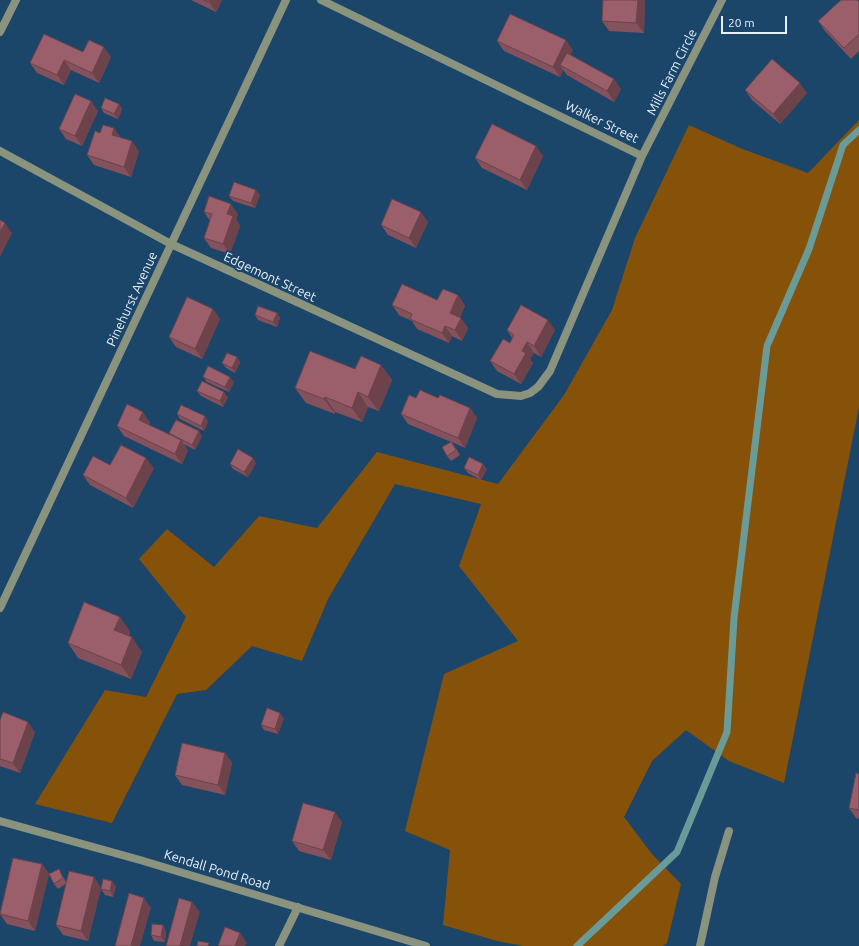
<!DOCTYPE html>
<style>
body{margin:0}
#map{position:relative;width:859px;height:946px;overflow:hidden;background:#1b4569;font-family:Ubuntu,sans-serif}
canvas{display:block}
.scale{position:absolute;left:721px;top:16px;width:66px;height:18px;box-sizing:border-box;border:2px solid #e8f1fa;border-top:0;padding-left:5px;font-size:12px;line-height:14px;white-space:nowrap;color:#e8f1fa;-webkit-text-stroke:3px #1b4569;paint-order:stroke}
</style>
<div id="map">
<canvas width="859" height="946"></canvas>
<div class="scale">20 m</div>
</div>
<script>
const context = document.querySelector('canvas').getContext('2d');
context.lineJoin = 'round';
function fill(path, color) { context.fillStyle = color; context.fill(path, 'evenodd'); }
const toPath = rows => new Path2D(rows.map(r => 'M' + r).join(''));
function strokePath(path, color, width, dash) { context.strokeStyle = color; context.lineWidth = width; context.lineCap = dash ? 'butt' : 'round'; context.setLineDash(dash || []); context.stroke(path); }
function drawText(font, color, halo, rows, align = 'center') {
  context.font = font + ' Ubuntu,sans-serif'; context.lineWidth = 4; context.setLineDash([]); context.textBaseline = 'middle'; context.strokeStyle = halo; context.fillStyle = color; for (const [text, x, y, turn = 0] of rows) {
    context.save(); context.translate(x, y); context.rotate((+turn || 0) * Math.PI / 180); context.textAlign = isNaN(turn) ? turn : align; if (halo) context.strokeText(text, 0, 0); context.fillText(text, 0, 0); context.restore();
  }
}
const green = toPath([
 [859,120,859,407,784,783,729,761,686,730,652,761,624,817,652,854,681,884,667,943,663,946,524,946,497,941,443,925,450,850,405,831,444,674,518,641,459,566,481,504,395,484,328,599,302,661,252,646,206,690,177,694,112,823,35,804,105,690,146,697,186,617,139,559,167,529,214,567,259,516,317,528,377,452,498,484,564,395,612,310,635,238,689,125,740,148,808,173]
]);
const stream = toPath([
 [577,946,677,852,727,732,734,618,767,346,809,249,843,145,859,130]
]);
const service = toPath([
 [700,946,715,877,729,831]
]);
const minor = toPath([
 [0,151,171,244,497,394,521,396,530,393,538,387,550,371,642,156,321,0],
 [642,156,722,0],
 [0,608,286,0],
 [279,946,298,907]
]);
const tertiary = toPath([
 [0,32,16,0],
 [0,821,140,860,426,946]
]);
const wall = toPath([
 [191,0,222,0,216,12],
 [603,0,645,0,644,33,609,31,602,21],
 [859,2,859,51,851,59,825,31,818,21],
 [497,41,573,50,570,55,621,89,614,102,567,75,563,70,560,77,504,51],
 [83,52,111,57,99,83,71,70,64,85,37,73,30,63],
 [745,90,807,93,780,124,752,100],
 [119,104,122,109,118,119,104,113,101,108],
 [98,111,82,146,66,139,59,129],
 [100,133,121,138,139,151,131,177,94,165,87,155],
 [543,156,527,190,482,168,475,158],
 [260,195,255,208,233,201,229,196],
 [204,212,238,214,236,219,240,226,230,254,211,248,204,238,210,221],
 [428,222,416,248,388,235,381,225],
 [458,295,465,306,460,317,468,328,462,341,452,336,449,343,417,329,412,321,399,315,392,305,437,300],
 [213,309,220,319,202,359,176,347,169,337],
 [277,313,280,318,277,327,258,320,255,315],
 [507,330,555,330,541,357,534,353,530,359,533,363,521,384,497,371,490,361,510,343,512,338],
 [237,357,240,362,235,373,226,368,222,363],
 [381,365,392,380,379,411,368,407,362,422,335,412,335,414,306,403,295,388],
 [203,377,234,382,229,392,207,382],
 [197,391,228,397,223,407,201,396],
 [416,398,438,398,470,408,477,418,465,448,452,442,460,455,451,461,447,456,451,442,408,424,401,414],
 [177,414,205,416,208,422,204,431,180,419],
 [150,422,149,425,170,435,169,433,202,436,195,450,184,444,188,450,182,464,124,436,117,426],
 [256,463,248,477,233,469,230,464],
 [154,468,133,508,90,485,83,475],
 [464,468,487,469,481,480,468,473],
 [120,617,130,632,129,636,142,652,131,679,78,658,68,643],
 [284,718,278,734,264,730,261,725],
 [0,720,35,732,20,773,0,766],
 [225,753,232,763,225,795,182,785,175,775],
 [859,774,859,819,856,818,849,808],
 [342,822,331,860,299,851,292,841],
 [42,864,49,874,35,931,7,924,0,914],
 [59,869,66,882,94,877,101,888,88,941,63,935,56,925,66,884,58,889,54,884],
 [116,886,113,897,105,895,101,889],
 [166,930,165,942,154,941,151,935]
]);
const shadedWall = toPath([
 [210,0,222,0,216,12,209,2],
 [638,0,645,0,644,33,636,23],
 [566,40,573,50,564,68,560,65,563,70,560,77,553,67],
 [104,47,111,57,99,83,92,73],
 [64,60,71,70,64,85,57,75],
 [614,79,621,89,614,102,607,91],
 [800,83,807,93,780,124,773,114],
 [91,101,98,111,82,146,75,136],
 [119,104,122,109,118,119,114,114],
 [114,128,121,138,112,135],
 [132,141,139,151,131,177,124,167],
 [536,146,543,156,527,190,520,180],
 [256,190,260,195,255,208,251,203],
 [231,204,238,214,236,219,240,226,230,254,223,244,227,214],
 [421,212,428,222,416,248,409,238],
 [5,223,12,233,0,257,0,232],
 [458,295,465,306,457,323,450,313],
 [213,309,220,319,202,359,195,349],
 [277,313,280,318,277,327,273,322],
 [461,318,468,328,462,341,455,330],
 [548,320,555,330,541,357,534,346],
 [445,326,452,336,449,343,442,333],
 [527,342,534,353,530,359,533,363,521,384,514,374,522,351],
 [237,357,240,362,235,373,232,368],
 [381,365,392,380,379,411,368,397],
 [230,377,234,382,229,392,225,387],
 [224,392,228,397,223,407,220,401],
 [358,392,368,407,362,422,352,408],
 [325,397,335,412,335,414,324,399],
 [470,408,477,418,465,448,458,438],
 [143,412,150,422,146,430,139,420],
 [205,416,208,422,204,431,201,426],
 [199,431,202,436,195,450,192,445],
 [181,440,188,450,182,464,175,454],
 [146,458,154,468,133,508,126,498],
 [253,458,256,463,248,477,244,472],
 [483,464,487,469,481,480,478,475],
 [120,617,130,632,125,645,114,630],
 [132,637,142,652,131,679,121,665],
 [280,713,284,718,278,734,275,729],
 [28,722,35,732,20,773,13,763],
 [225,753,232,763,225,795,218,785],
 [335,812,342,822,331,860,323,850],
 [42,864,49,874,35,931,28,921],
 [94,877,101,888,88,941,81,931],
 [112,881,116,886,113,897,110,891],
 [144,898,151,908,140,946,131,946],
 [192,902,200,912,190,946,180,946],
 [163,925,166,930,165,942,161,937],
 [240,933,247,943,245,946,235,946]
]);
const building = toPath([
 [204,0,210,0,209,2,204,0],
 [603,0,638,0,636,23,602,21,603,0],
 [841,0,857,0,859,2,859,34,844,48,818,21,841,0],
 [510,14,566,40,553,67,497,41,510,14],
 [44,34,83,52,89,40,104,47,92,73,64,60,57,75,30,63,44,34],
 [567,53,614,79,607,91,560,65,567,53],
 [772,59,800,83,773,114,745,90,772,59],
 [75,94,91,101,75,136,59,129,75,94],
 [105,98,119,104,114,114,101,108,105,98],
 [492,124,536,146,520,180,475,158,492,124],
 [103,125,114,128,112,135,132,141,124,167,87,155,95,131,100,133,103,125],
 [234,182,256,190,251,203,229,196,234,182],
 [209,196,231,204,227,214,233,216,223,244,204,238,212,214,204,212,209,196],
 [392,199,421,212,409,238,381,225,392,199],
 [0,220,5,223,0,232,0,220],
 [402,284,437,300,443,289,458,295,450,313,461,318,455,330,445,326,442,333,410,319,412,314,392,305,402,284],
 [187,297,213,309,195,349,169,337,187,297],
 [521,305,548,320,534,346,527,342,522,351,526,353,514,374,490,361,503,339,510,343,514,335,507,330,521,305],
 [258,306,277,313,273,322,255,315,258,306],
 [310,351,355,369,361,356,381,365,368,397,358,392,352,408,325,397,324,399,295,388,310,351],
 [227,353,237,357,232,368,222,363,227,353],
 [208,366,230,377,225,387,203,377,208,366],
 [202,381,224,392,220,401,197,391,202,381],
 [420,390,438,398,440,395,470,408,458,438,401,414,409,395,416,398,420,390],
 [127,404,143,412,139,420,181,440,175,454,117,426,127,404],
 [181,405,205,416,201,426,177,414,181,405],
 [176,420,199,431,192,445,169,433,176,420],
 [451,442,456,450,447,456,442,447,451,442],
 [121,445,146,458,126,498,83,475,93,456,110,465,121,445],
 [238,449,253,458,244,472,230,464,238,449],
 [469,457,483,464,478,475,464,468,469,457],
 [84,602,120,617,114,630,132,637,121,665,68,643,84,602],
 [267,708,280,713,275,729,261,725,267,708],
 [3,712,28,722,13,763,0,759,0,720,3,712],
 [182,743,225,753,218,785,175,775,182,743],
 [856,773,859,774,859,810,849,808,856,773],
 [303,803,335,812,323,850,292,841,303,803],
 [13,858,42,864,28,921,0,914,13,858],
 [59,869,63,878,54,884,49,874,59,869],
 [69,871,94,877,81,931,56,925,69,871],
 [103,879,112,881,110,891,101,889,103,879],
 [129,893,144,898,131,946,115,946,129,893],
 [179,898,192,902,180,946,166,946,179,898],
 [152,924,163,925,161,937,151,935,152,924],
 [225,927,240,933,235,946,218,946,225,927],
 [198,941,209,943,208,946,197,946,198,941]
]);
const streetNames = [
 ["Mills Farm Circle",672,72,-63],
 ["Walker Street",602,122,26],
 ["Edgemont Street",270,277,25],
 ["Pinehurst Avenue",132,299,-65],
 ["Kendall Pond Road",217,870,17]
];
fill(green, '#86520a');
strokePath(stream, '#699b99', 7);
strokePath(service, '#89937d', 8);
strokePath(minor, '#89937d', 8);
strokePath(tertiary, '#89937d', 8);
fill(wall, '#84525c');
fill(shadedWall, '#6c424b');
fill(building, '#9a5f6b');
strokePath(building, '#6c424b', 1);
drawText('13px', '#e8f1fa', '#1b4569', streetNames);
</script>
